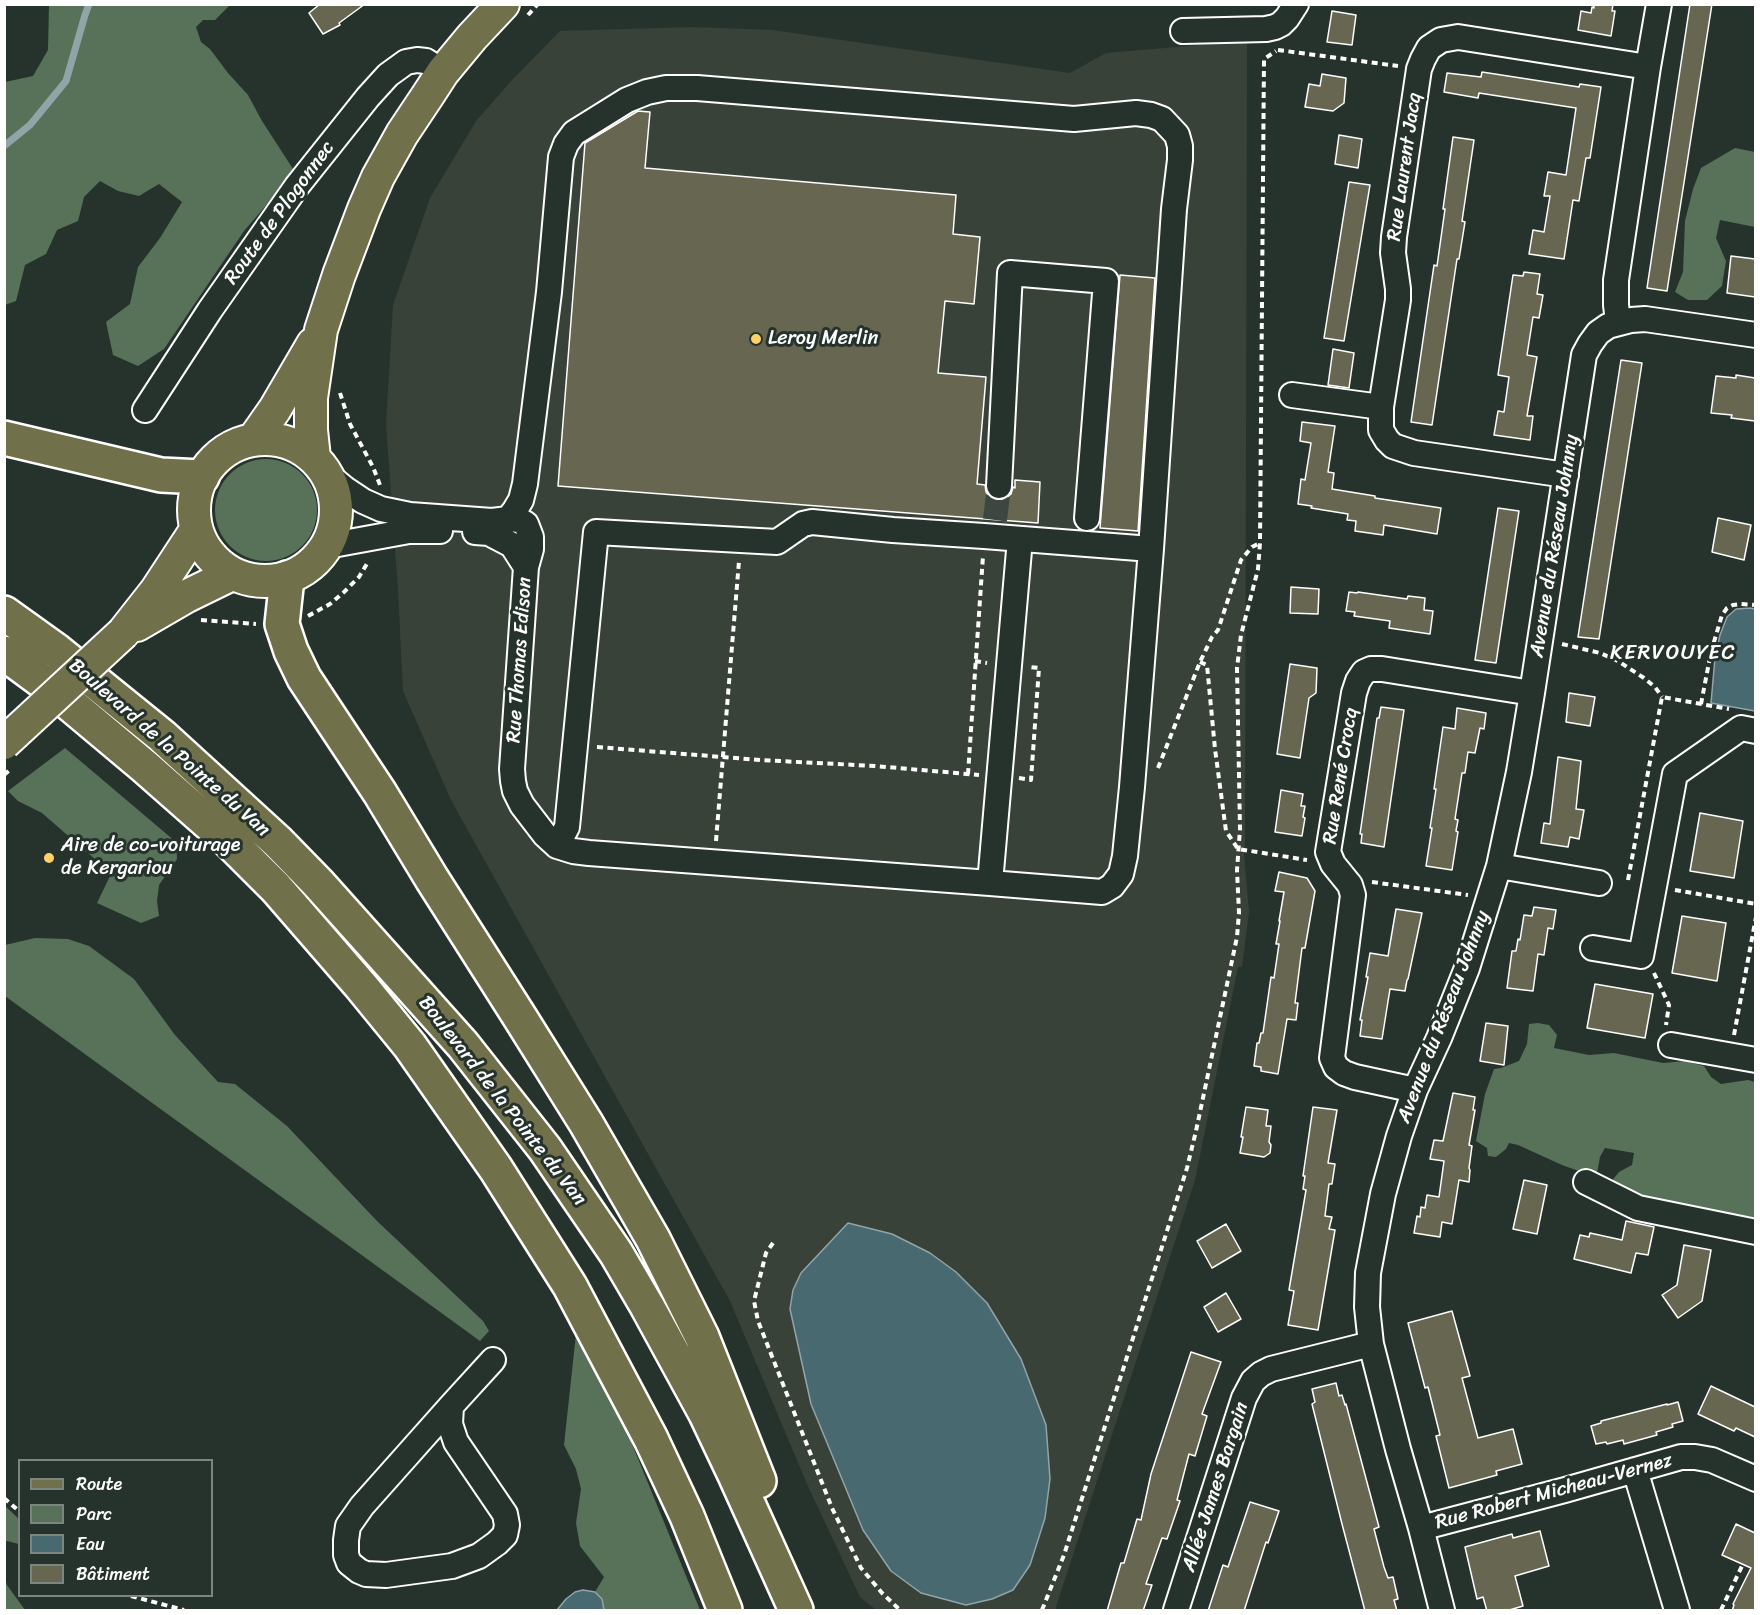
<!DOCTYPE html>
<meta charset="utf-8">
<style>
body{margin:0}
#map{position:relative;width:1760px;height:1615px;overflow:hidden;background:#26332d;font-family:Sriracha,sans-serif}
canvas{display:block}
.frame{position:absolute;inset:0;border:6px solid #fff;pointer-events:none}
.legend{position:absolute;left:18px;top:1459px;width:195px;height:138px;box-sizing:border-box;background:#26332d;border:2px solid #7d8581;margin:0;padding:8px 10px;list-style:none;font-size:18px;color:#fff}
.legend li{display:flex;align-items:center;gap:12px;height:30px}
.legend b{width:30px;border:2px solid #7d8581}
</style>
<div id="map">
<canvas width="1760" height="1615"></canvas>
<div class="frame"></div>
<ul class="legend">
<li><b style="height:8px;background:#70704a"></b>Route</li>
<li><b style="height:16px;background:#577258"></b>Parc</li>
<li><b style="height:16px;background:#48696f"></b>Eau</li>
<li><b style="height:16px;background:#666651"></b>Bâtiment</li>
</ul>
</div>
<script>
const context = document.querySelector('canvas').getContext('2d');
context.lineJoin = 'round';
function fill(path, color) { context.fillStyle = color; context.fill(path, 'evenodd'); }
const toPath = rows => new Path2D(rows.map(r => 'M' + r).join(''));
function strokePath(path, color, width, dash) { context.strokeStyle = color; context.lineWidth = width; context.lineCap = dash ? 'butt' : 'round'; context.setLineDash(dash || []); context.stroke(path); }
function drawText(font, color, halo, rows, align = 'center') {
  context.font = font + ' Sriracha,sans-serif'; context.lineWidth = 6; context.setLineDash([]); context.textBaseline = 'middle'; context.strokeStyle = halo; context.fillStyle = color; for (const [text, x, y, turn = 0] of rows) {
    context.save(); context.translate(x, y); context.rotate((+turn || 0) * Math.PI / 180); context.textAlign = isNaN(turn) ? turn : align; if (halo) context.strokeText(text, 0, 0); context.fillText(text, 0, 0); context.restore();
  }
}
const built = toPath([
 [693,27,772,30,1070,73,1106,53,1247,41,1245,841,1244,855,1249,912,1242,967,1238,967,1195,1180,1055,1610,876,1610,860,1597,807,1484,730,1301,451,800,403,691,398,589,386,424,393,305,430,198,476,121,513,79,560,31]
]);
const green = toPath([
 [49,5,230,5,215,20,203,20,196,27,201,42,210,49,228,73,248,95,262,121,295,172,244,231,164,349,138,366,113,355,106,322,130,304,138,267,160,238,182,202,159,184,139,196,118,191,100,181,84,197,78,221,57,230,46,254,25,265,16,301,5,305,5,82,33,76,48,50],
 [1735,148,1755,152,1755,227,1720,220,1716,238,1726,261,1722,286,1707,300,1688,300,1675,292,1683,272,1685,221,1693,189,1701,168],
 '215 510a51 51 0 1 1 102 0a51 51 0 1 1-102 0Z',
 [65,748,176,842,177,859,159,885,157,901,159,916,141,923,97,903,110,876,104,867,42,813,18,801,8,791],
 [35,938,68,939,89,946,134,979,175,1035,218,1082,235,1084,287,1126,377,1221,483,1321,489,1331,480,1341,5,996,5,945],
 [1538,1023,1549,1025,1557,1035,1554,1048,1589,1055,1614,1053,1663,1063,1685,1061,1704,1066,1711,1077,1721,1084,1748,1080,1755,1082,1755,1227,1648,1201,1610,1183,1619,1172,1632,1165,1634,1153,1605,1148,1600,1157,1597,1173,1590,1175,1562,1165,1518,1145,1509,1143,1506,1149,1496,1157,1488,1156,1487,1148,1476,1141,1485,1094,1494,1069,1501,1068,1519,1061,1527,1044,1529,1024],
 [576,1334,614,1400,700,1610,604,1610,602,1599,595,1592,604,1577,580,1546,576,1523,581,1489,576,1469,564,1445],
 [4,1505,19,1519,19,1544,7,1541,5,1542],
 [4,1578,7,1585,25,1610,5,1610]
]);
const water = toPath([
 [1750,608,1755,609,1755,711,1711,703,1715,658,1720,635,1727,617,1736,609,1750,608],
 [848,1223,892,1234,930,1253,956,1272,987,1303,1021,1359,1046,1425,1050,1479,1045,1518,1030,1565,1013,1590,992,1599,966,1605,921,1593,891,1571,863,1530,811,1404,790,1309,793,1290,801,1273,848,1223],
 [583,1590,595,1592,602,1599,604,1610,557,1610,566,1599,575,1592,583,1590]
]);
const stream = toPath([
 [4,146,30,125,66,81,85,15,89,4]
]);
const building = toPath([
 [320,4,365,4,339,23,340,25,323,34,309,13,320,4],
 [1594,4,1613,4,1612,11,1615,11,1611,36,1578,30,1581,11,1591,13,1592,7,1594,8,1594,4],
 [1690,4,1712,4,1667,291,1647,288,1690,4],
 [1332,11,1356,15,1352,45,1327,42,1332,11],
 [1482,72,1579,87,1580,84,1601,87,1590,158,1586,158,1579,201,1573,200,1564,259,1529,254,1533,230,1544,232,1550,196,1544,196,1548,172,1566,175,1576,108,1479,93,1478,98,1444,92,1447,73,1481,77,1482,72],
 [1322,74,1346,78,1344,103,1333,111,1305,107,1309,84,1320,86,1322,74],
 [638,111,650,112,645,168,956,195,953,234,980,237,974,304,945,301,938,373,986,377,977,484,985,485,986,492,991,498,999,500,1006,498,1011,494,1013,487,1015,488,1015,480,1040,482,1038,523,558,486,585,143,638,111],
 [1339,135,1362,139,1358,168,1335,164,1339,135],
 [1453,137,1474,140,1462,221,1465,222,1459,259,1457,259,1432,425,1411,422,1434,265,1437,266,1445,209,1443,209,1453,137],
 [1349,182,1370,185,1344,341,1324,338,1349,182],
 [1731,256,1755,259,1755,297,1727,293,1731,256],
 [1524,272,1540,274,1537,294,1543,295,1539,318,1533,317,1527,355,1537,357,1527,416,1533,416,1530,440,1494,435,1498,411,1504,412,1509,377,1498,375,1513,275,1523,276,1524,272],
 [1120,275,1155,278,1138,531,1100,528,1120,275],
 [1333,349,1354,353,1349,388,1328,385,1333,349],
 [1621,360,1642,363,1599,639,1578,637,1621,360],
 [1736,375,1755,378,1755,421,1731,418,1732,415,1711,413,1716,376,1736,378,1736,375],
 [1302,422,1335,426,1328,472,1334,473,1332,489,1375,496,1375,498,1441,508,1437,534,1384,525,1383,535,1355,531,1356,521,1347,520,1348,514,1311,508,1312,506,1298,504,1301,479,1305,480,1311,443,1300,441,1302,422],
 [1498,508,1519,511,1496,663,1475,660,1498,508],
 [1718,518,1751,525,1744,560,1712,552,1718,518],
 [1291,587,1319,589,1318,614,1290,613,1291,587],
 [1349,592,1357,593,1358,592,1407,599,1408,596,1425,598,1424,610,1433,611,1430,634,1389,628,1390,621,1354,616,1355,612,1346,611,1349,592],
 [1290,664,1317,668,1316,693,1309,698,1300,758,1277,754,1290,664],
 [1569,693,1595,697,1590,726,1566,722,1569,693],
 [1381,707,1404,710,1384,847,1361,843,1362,834,1360,834,1377,718,1379,718,1381,707],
 [1457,708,1486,713,1484,729,1480,728,1475,753,1468,752,1465,773,1462,773,1455,819,1458,820,1456,831,1458,832,1452,870,1426,866,1432,828,1430,828,1436,789,1434,789,1443,727,1455,729,1457,708],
 [1558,757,1581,761,1576,809,1584,810,1579,839,1570,837,1568,847,1541,843,1544,823,1550,824,1558,757],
 [1281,790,1303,794,1301,806,1305,806,1303,817,1305,818,1302,836,1275,832,1281,790],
 [1700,813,1743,821,1734,878,1690,871,1700,813],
 [1279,872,1307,878,1315,891,1305,948,1302,948,1295,1003,1298,1003,1296,1020,1287,1019,1278,1074,1261,1071,1261,1067,1254,1066,1257,1043,1259,1043,1261,1033,1263,1033,1271,977,1274,978,1279,944,1276,944,1280,921,1279,921,1284,892,1275,891,1279,872],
 [1534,907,1556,910,1553,929,1548,928,1544,955,1538,954,1533,991,1507,988,1512,951,1516,951,1518,939,1520,940,1524,915,1532,916,1534,907],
 [1396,909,1422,913,1408,979,1407,980,1405,991,1390,989,1382,1039,1360,1036,1362,1020,1360,1020,1368,977,1366,977,1370,953,1388,956,1396,909],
 [1682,916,1726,923,1717,981,1672,973,1682,916],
 [1595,984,1653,994,1645,1038,1587,1028,1595,984],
 [1486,1023,1508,1026,1504,1065,1480,1061,1486,1023],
 [1453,1093,1475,1097,1473,1110,1475,1110,1469,1145,1472,1146,1469,1168,1470,1170,1469,1182,1459,1180,1452,1224,1442,1222,1440,1237,1414,1233,1417,1216,1420,1217,1421,1207,1425,1208,1427,1195,1439,1197,1444,1161,1430,1159,1434,1140,1443,1141,1453,1093],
 [1246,1107,1268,1110,1266,1126,1271,1126,1269,1142,1271,1145,1270,1153,1264,1157,1240,1153,1243,1137,1241,1137,1246,1107],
 [1313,1107,1337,1110,1328,1163,1335,1164,1332,1184,1329,1184,1325,1216,1332,1217,1329,1229,1335,1230,1318,1330,1288,1325,1294,1291,1289,1290,1306,1190,1303,1189,1305,1176,1303,1176,1313,1107],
 [1524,1180,1547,1185,1537,1234,1513,1229,1524,1180],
 [1626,1221,1654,1227,1648,1255,1636,1253,1631,1273,1574,1259,1580,1235,1589,1237,1590,1233,1622,1240,1626,1221],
 [1226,1224,1241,1251,1212,1268,1197,1241,1226,1224],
 [1684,1245,1711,1250,1702,1301,1678,1318,1662,1295,1677,1285,1684,1245],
 [1226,1293,1241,1319,1218,1332,1204,1307,1226,1293],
 [1452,1311,1470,1376,1462,1378,1478,1438,1513,1429,1522,1464,1496,1471,1497,1475,1449,1488,1436,1436,1440,1435,1428,1387,1425,1388,1408,1323,1452,1311],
 [1191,1352,1221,1362,1202,1414,1207,1416,1195,1456,1189,1454,1177,1500,1180,1501,1167,1539,1162,1538,1157,1552,1146,1584,1152,1585,1143,1611,1107,1611,1121,1563,1124,1563,1137,1519,1141,1520,1151,1474,1191,1352],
 [1336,1383,1339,1396,1342,1395,1345,1405,1346,1404,1379,1527,1374,1529,1384,1567,1388,1578,1393,1577,1398,1599,1394,1600,1397,1611,1365,1611,1342,1524,1312,1404,1315,1402,1312,1389,1336,1383],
 [1711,1386,1755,1407,1755,1437,1736,1428,1734,1431,1698,1414,1711,1386],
 [1678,1402,1683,1421,1672,1424,1673,1427,1656,1432,1657,1435,1624,1444,1623,1440,1607,1444,1606,1442,1596,1444,1591,1426,1601,1423,1601,1421,1667,1404,1667,1405,1678,1402],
 [1250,1502,1279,1511,1268,1543,1266,1542,1244,1611,1208,1611,1223,1565,1228,1567,1250,1502],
 [1736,1524,1755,1533,1755,1611,1732,1611,1734,1605,1733,1604,1751,1568,1722,1555,1736,1524],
 [1540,1531,1549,1566,1515,1576,1523,1606,1506,1611,1487,1611,1483,1597,1477,1599,1465,1547,1512,1534,1513,1538,1540,1531]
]);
const minorTunnel = toPath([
 [995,520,999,486]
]);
const path = toPath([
 [528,15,538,4],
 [1278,50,1398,66],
 [340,393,350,424,373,467,380,485],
 [308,616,330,604,344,592,359,577,368,562],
 [201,620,256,624],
 [1562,644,1600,653,1618,661,1644,678,1655,687,1662,697],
 [975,661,987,663],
 [1200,662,1207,665,1215,749,1226,831,1238,849,1307,860],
 [1701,704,1711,652,1722,615,1727,608,1733,605,1741,604,1756,605],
 [597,747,760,760,875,766,979,775],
 [1158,768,1200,662,1212,637,1218,630,1241,560,1252,547,1260,543],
 [968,774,983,556],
 [4,775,11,769],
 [1019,778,1031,780,1039,668,1030,667],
 [716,841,739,561],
 [1628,880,1662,697,1729,709],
 [1372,882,1468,895],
 [1675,890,1756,904],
 [1654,973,1669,1005,1666,1025],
 [1734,1035,1756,917],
 [773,1243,766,1253,754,1301,758,1321,832,1508,861,1568,882,1593,900,1610],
 [4,1498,20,1512],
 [131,1596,184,1610],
 [1042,1610,1064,1555,1187,1168,1196,1131,1237,937,1239,913,1237,870,1240,829,1237,668,1241,635,1258,569,1260,543,1264,59,1276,51],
 [1721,1610,1742,1566]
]);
const minor = toPath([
 [1183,31,1266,29,1275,27,1281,24,1287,18,1296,4],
 [1648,67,1659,4],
 [1292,395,1381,407],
 [145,410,210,310,297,186,368,97,388,75,406,62,417,60,426,61,443,72],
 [327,474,345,489,363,501,381,509,410,515,492,521,508,519,519,520,526,524,531,537,531,549,526,567,512,769,513,781,515,791,522,805,545,835,557,846],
 [1566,475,1414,453,1393,446,1387,440,1381,430,1381,407,1398,300,1398,289,1393,253,1394,237,1419,69,1423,59,1429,48,1441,40,1458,37,1648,67,1616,280,1616,305,1618,322],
 [999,486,1010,273,1106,281,1087,518],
 [475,532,489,533,512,545,526,567],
 [489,533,508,519,515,510,521,500,525,484,549,292,561,157,566,144,574,133,627,100,647,92,666,88,697,88,1074,119,1136,113,1151,115,1162,119,1177,135,1180,146,1180,160,1174,209,1151,549,1132,787,1125,856,1121,874,1112,886,1102,892,990,883],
 [1020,539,990,883,589,853,573,851,557,846,567,827,596,532,777,542,803,524,812,522,893,530,984,536,1151,549],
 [327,546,409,531,440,531],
 [1499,866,1599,883],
 [1593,948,1641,956,1675,774,1741,728,1756,731],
 [1671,1045,1756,1060],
 [1415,1090,1355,1077,1344,1073,1336,1067,1332,1058,1353,895,1350,885,1333,864,1328,852,1354,693,1358,681,1364,672,1371,669,1382,669,1532,693],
 [1586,1182,1638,1208,1756,1232],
 [451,1406,450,1424,456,1442,505,1514,507,1525,505,1535,497,1543,479,1556,452,1566,386,1575,366,1574,359,1571,349,1563,346,1555,346,1540,348,1526,362,1506,451,1406,493,1360],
 [1635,1470,1677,1610],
 [1421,1528,1565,1490,1681,1457,1695,1457,1712,1460,1756,1479],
 [1176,1610,1244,1398,1253,1381,1261,1374,1271,1369,1371,1344],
 [1442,1610,1421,1528,1398,1449,1371,1344,1367,1307,1368,1273,1383,1194,1399,1136,1415,1090,1439,1038,1467,968,1499,866,1519,772,1532,693,1584,355,1590,344,1598,333,1608,326,1631,320,1645,319,1756,335]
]);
const major = toPath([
 '194 510a71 71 0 1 1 142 0a71 71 0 1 1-142 0Z',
 [254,439,275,409,313,344],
 [314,458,311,430,311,398,321,330,339,275,364,209,378,177,402,134,428,95,443,72,472,37,503,4],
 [137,625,187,596,232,574],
 [123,633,156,591,196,530]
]);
const highway = toPath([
 [4,438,161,475,202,477],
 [287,578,282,624,291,651,304,678,380,793,432,879,521,1019,586,1123,653,1239,702,1337,759,1481],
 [4,613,57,651,162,736,278,842,318,883,463,1045,545,1149,616,1253,647,1306,706,1414,735,1475,796,1610],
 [4,653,46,684,145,767,229,841,276,888,361,986,410,1046,496,1169,570,1286,651,1439,687,1516,725,1610]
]);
const majorBridge = toPath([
 [4,743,123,633]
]);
const markers = [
 [756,339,6,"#ffd166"],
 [49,858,6,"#ffd166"]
];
const streetNames = [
 ["Rue Laurent Jacq",1405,167,-82],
 ["Route de Plogonnec",280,213,-54],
 ["Avenue du Réseau Johnny",1555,546,-81],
 ["Rue Thomas Edison",520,660,-86],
 ["Boulevard de la Pointe du Van",169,748,41],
 ["Rue René Crocq",1341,776,-81],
 ["Avenue du Réseau Johnny",1444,1017,-69],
 ["Boulevard de la Pointe du Van",502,1101,52],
 ["Allée James Bargain",1216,1487,-72],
 ["Rue Robert Micheau-Vernez",1554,1492,-15]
];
const poiNames = [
 ["Leroy Merlin",768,339],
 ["Aire de co-voiturage",61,846],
 ["de Kergariou",61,869]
];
const neighbourhoodNames = [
 ["KERVOUYEC",1673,654]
];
fill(built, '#394238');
fill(green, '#577258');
fill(water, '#48696f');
strokePath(water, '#91a5a9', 1.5);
strokePath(stream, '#91a5a9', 7);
fill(building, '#666651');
strokePath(building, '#fff', 1.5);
strokePath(minorTunnel, '#3c4742', 24, [24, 12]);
strokePath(minor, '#fff', 28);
strokePath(major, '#fff', 36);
strokePath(highway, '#fff', 38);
strokePath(path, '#fff', 4, [6, 4.5]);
strokePath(minor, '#26332d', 24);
strokePath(major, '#70704a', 32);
strokePath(highway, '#70704a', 33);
strokePath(majorBridge, '#fff', 36, []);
strokePath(majorBridge, '#70704a', 32);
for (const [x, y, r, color] of markers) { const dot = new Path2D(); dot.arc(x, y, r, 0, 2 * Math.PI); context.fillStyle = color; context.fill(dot); strokePath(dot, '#26332d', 2); }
drawText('20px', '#fff', '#26332d', streetNames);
drawText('20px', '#fff', '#26332d', poiNames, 'left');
context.letterSpacing = '1.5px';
drawText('21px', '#fff', '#26332d', neighbourhoodNames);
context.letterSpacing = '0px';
</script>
